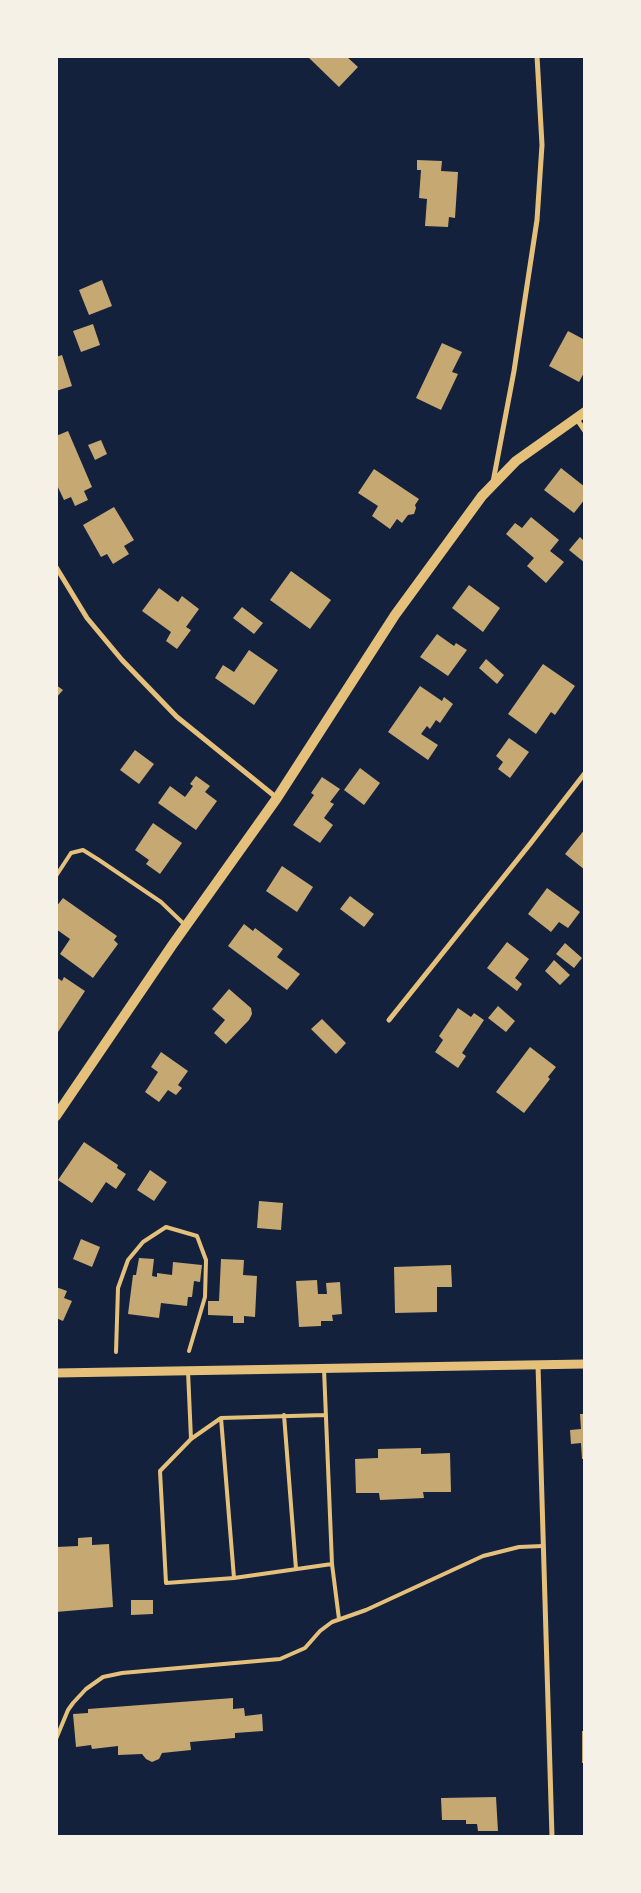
<!DOCTYPE html>
<style>
body{margin:0}
#map{position:relative;width:641px;height:1893px;overflow:hidden;background:#14213d;font-family:"Nunito Sans",sans-serif}
canvas{display:block}
.frame{position:absolute;inset:0;border:58px solid #f6f1e7;pointer-events:none}
</style>
<div id="map">
<canvas width="641" height="1893"></canvas>
<div class="frame"></div>
</div>
<script>
const context = document.querySelector('canvas').getContext('2d');
context.lineJoin = 'round';
function fill(path, color) { context.fillStyle = color; context.fill(path, 'evenodd'); }
const toPath = rows => new Path2D(rows.map(r => 'M' + r).join(''));
function strokePath(path, color, width, dash) { context.strokeStyle = color; context.lineWidth = width; context.lineCap = dash ? 'butt' : 'round'; context.setLineDash(dash || []); context.stroke(path); }
const building = toPath([
 [307,56,346,56,358,67,339,87],
 [417,160,442,161,441,171,458,172,455,218,449,217,448,227,425,226,427,199,419,198,421,170,417,170],
 [102,280,112,306,89,315,79,290],
 [93,324,100,345,81,352,73,331],
 [568,331,585,340,585,371,579,382,549,366],
 [442,343,462,352,452,372,458,374,441,410,416,398],
 [62,355,72,386,56,391,56,357],
 [68,431,92,487,84,491,88,500,75,506,71,497,64,500,56,483,56,472,58,471,56,466,56,436],
 [101,440,107,454,95,460,88,445],
 [561,468,585,487,585,499,574,513,544,490],
 [374,469,419,499,415,505,416,508,414,514,408,515,402,523,397,519,390,529,372,516,378,506,358,493],
 [114,507,134,540,124,546,129,554,113,564,107,554,101,557,83,525],
 [531,517,559,540,550,551,564,562,546,583,527,566,534,558,506,534,515,523,522,528],
 [580,537,585,542,585,563,569,550],
 [291,571,331,600,310,629,270,600],
 [469,585,500,608,483,632,452,608],
 [159,588,178,602,182,596,199,609,186,627,191,630,177,649,166,641,171,632,142,611],
 [242,607,263,623,254,634,233,618],
 [437,634,454,646,456,643,467,650,448,676,420,657],
 [249,650,278,670,254,705,215,678,223,665,234,672],
 [486,659,504,675,497,684,479,668],
 [543,664,575,686,555,715,551,712,536,734,508,714],
 [56,685,63,690,56,698],
 [420,686,442,701,444,697,453,704,440,723,436,720,430,729,427,726,421,734,438,745,428,760,388,732],
 [509,738,529,752,510,778,498,769,503,762,496,756],
 [135,750,154,764,139,784,120,770],
 [360,768,380,783,364,805,344,790],
 [196,776,210,786,205,792,217,801,196,830,158,803,170,786,185,797,193,786,190,784],
 [322,777,340,789,330,802,334,804,324,818,333,825,320,843,293,825,314,795,311,793],
 [153,823,182,843,160,874,146,864,149,860,135,850],
 [585,829,585,870,565,854],
 [282,866,313,887,297,912,266,891],
 [547,888,580,912,568,928,559,922,551,932,528,914],
 [350,896,374,914,364,927,340,909],
 [63,898,117,936,114,940,118,944,93,978,60,954,70,939,56,929,56,907],
 [244,924,253,931,255,928,283,949,277,957,300,974,287,990,228,946],
 [507,942,529,959,515,978,522,984,517,991,487,968],
 [565,943,582,958,574,968,556,954],
 [554,960,570,975,560,985,545,971],
 [56,977,62,981,64,977,85,991,58,1032,56,1031],
 [229,989,251,1008,252,1014,249,1020,226,1044,214,1033,225,1020,212,1009],
 [498,1006,515,1021,506,1032,488,1018],
 [458,1008,471,1017,474,1013,484,1020,462,1053,466,1056,458,1068,435,1052,443,1040,439,1036],
 [322,1019,346,1043,336,1054,311,1029],
 [530,1047,556,1067,548,1077,550,1079,524,1113,496,1092],
 [161,1052,188,1071,178,1085,182,1088,176,1095,168,1090,159,1102,145,1092,158,1072,151,1067],
 [84,1142,118,1165,117,1168,126,1174,116,1189,106,1182,92,1203,58,1180],
 [150,1170,167,1182,154,1201,137,1190],
 [259,1201,283,1203,281,1230,257,1228],
 [81,1239,100,1247,92,1267,73,1259],
 [139,1258,154,1259,152,1276,157,1277,157,1273,172,1275,173,1262,202,1265,200,1282,194,1281,192,1297,188,1297,187,1306,161,1303,159,1318,128,1314,133,1275,136,1275],
 [221,1259,244,1260,243,1275,257,1276,255,1317,244,1316,244,1323,233,1323,233,1316,208,1315,208,1301,219,1301],
 [451,1265,452,1287,437,1287,437,1312,395,1313,394,1267],
 [317,1280,318,1294,327,1294,326,1283,340,1282,342,1314,332,1315,333,1321,321,1321,321,1326,299,1327,296,1281],
 [56,1287,67,1291,64,1298,72,1301,63,1321,56,1318],
 [580,1414,585,1414,585,1459,582,1459,581,1443,571,1444,570,1430,581,1429],
 [421,1448,421,1454,450,1453,451,1492,423,1492,424,1498,380,1500,379,1493,356,1493,355,1459,378,1458,378,1449],
 [92,1537,92,1545,109,1544,113,1607,56,1612,56,1547,78,1546,78,1538],
 [131,1600,153,1600,153,1614,131,1615],
 [233,1698,233,1709,244,1708,245,1716,262,1714,263,1731,235,1733,235,1738,190,1742,191,1750,162,1753,159,1759,152,1762,146,1759,142,1754,118,1755,118,1746,92,1749,91,1745,76,1747,73,1714,88,1713,88,1709],
 [582,1731,585,1731,585,1763,582,1763],
 [496,1797,498,1831,478,1831,477,1824,466,1824,466,1820,442,1820,441,1798]
]);
const service = toPath([
 [56,876,71,853,83,850,99,860,161,902,186,926],
 [116,1352,118,1288,128,1260,143,1242,166,1227,197,1236,206,1260,205,1297,189,1351],
 [324,1369,332,1564,339,1619],
 [188,1371,191,1439,160,1471,166,1583,234,1578,332,1564],
 [284,1415,296,1569],
 [221,1418,234,1578],
 [191,1439,221,1418,325,1415],
 [56,1739,68,1710,73,1703,86,1689,103,1677,122,1673,280,1659,305,1648,320,1631,332,1622,366,1610,483,1556,519,1547,543,1546]
]);
const minor = toPath([
 [576,418,585,431],
 [493,482,514,371,537,220,542,145,537,56],
 [56,567,87,618,122,660,177,717,277,798],
 [389,1020,530,844,585,773],
 [538,1365,552,1837]
]);
const tertiary = toPath([
 [56,1373,585,1364]
]);
const secondary = toPath([
 [56,1116,173,944,277,798,395,615,482,496,516,461,585,412]
]);
fill(building, '#c6a872');
strokePath(service, '#e5c07b', 4);
strokePath(minor, '#e5c07b', 5);
strokePath(tertiary, '#e5c07b', 9);
strokePath(secondary, '#e5c07b', 10);
</script>
